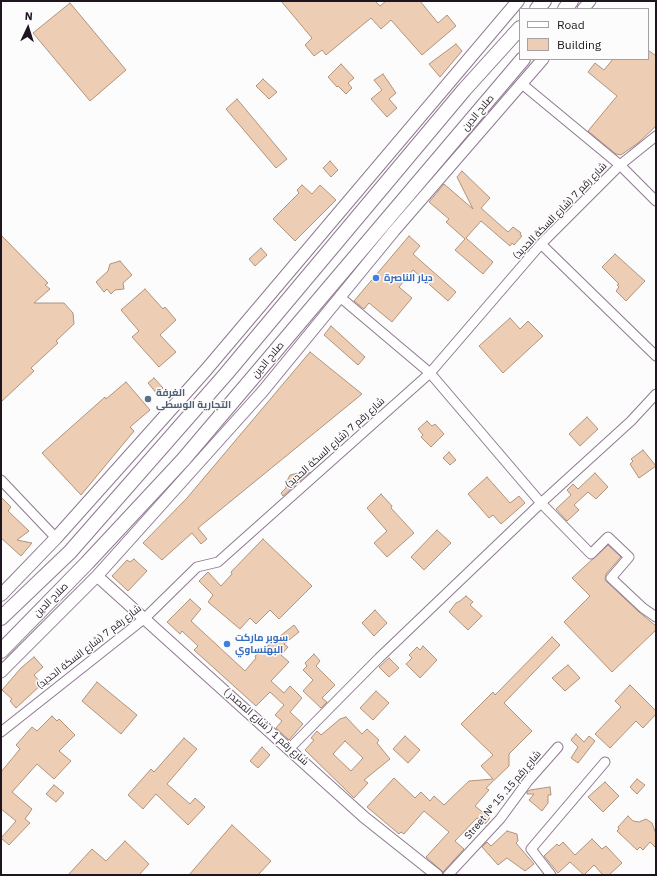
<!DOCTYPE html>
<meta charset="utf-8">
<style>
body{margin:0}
#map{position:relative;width:657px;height:876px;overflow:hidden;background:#fcfcfc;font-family:"IBM Plex Sans",sans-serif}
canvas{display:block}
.frame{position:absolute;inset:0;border:2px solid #1f1520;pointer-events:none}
.legend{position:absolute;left:519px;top:8px;width:130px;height:52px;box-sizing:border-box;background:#fcfcfc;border:1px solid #a4a0a4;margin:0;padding:5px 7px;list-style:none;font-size:12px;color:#1f1520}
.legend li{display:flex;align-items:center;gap:8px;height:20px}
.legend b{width:20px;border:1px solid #a4a0a4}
.north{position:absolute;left:8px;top:8px;width:40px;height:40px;-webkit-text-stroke:3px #fcfcfc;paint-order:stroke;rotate:4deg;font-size:11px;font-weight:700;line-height:16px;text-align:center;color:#1f1520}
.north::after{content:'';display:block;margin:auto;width:14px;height:18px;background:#1f1520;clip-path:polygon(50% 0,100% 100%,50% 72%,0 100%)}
</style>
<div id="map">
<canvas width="657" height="876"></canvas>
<div class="frame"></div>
<ul class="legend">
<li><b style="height:5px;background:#fff"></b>Road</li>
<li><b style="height:11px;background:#edcdb3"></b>Building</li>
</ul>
<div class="north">N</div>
</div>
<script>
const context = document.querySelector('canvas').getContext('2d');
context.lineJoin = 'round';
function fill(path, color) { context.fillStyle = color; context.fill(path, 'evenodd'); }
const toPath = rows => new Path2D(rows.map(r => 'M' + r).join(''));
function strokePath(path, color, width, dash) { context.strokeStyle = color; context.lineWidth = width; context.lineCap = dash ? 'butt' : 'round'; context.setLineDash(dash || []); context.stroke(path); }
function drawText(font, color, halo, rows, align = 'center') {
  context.font = font + ' "IBM Plex Sans",Cairo,sans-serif'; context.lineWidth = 3; context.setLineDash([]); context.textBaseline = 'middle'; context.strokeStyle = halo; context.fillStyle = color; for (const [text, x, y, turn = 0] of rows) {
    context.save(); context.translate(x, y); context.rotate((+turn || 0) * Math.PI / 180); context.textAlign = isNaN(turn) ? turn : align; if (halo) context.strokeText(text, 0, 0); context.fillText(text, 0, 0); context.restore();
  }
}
const building = toPath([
 [281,1,375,1,380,6,386,1,420,1,438,23,447,15,456,26,422,55,391,20,381,29,371,18,326,55,322,50,314,56,305,45,312,38,281,1],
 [70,3,126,70,90,101,33,33,70,3],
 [456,44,462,51,440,77,429,64,456,44],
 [648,50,656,56,656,126,638,143,621,155,616,154,588,131,617,96,588,72,595,63,604,70,613,59,648,59,648,50],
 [341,64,354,78,348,83,352,88,346,94,338,86,337,87,328,77,341,64],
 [383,74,396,93,389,99,397,108,387,117,371,99,382,90,374,80,383,74],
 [263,79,277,92,269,99,256,86,263,79],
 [237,99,287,159,276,168,226,109,237,99],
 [330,161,338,170,331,177,323,168,330,161],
 [462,171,490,198,481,208,508,232,513,227,521,233,520,235,522,236,514,245,512,243,510,246,481,221,466,238,493,262,483,274,455,250,465,239,446,222,449,219,429,202,444,184,473,209,457,177,462,171],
 [302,185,312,194,320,185,336,200,295,241,273,219,299,193,297,190,302,185],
 [1,235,48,283,45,285,50,289,34,303,64,303,73,313,74,324,56,341,58,343,31,368,34,371,1,402,1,235],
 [409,236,420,246,413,254,456,292,448,301,413,270,399,287,412,298,392,322,369,303,364,309,354,301,409,236],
 [261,248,267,255,255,266,249,259,261,248],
 [615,254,645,281,626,301,616,291,619,287,617,285,619,284,602,267,615,254],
 [120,261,132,275,123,283,124,289,115,290,111,294,107,289,104,292,96,282,108,271,110,264,120,261],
 [145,289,163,309,165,307,176,320,160,335,176,352,159,367,132,337,139,331,121,310,145,289],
 [510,318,520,329,528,321,543,336,503,373,479,346,510,318],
 [331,326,365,357,358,365,324,335,331,326],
 [310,352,362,394,198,528,207,539,201,544,192,533,162,560,143,543,187,498,310,352],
 [154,378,163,388,157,394,148,383,154,378],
 [126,382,150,410,130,427,134,431,81,495,42,453,105,397,106,399,126,382],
 [587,417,598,429,580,446,569,434,587,417],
 [427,421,432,426,435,424,444,434,431,447,421,437,423,435,418,429,427,421],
 [643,450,656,466,639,478,630,464,633,461,631,459,643,450],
 [449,452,456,460,450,465,443,458,449,452],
 [308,469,310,472,283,496,281,493,286,488,286,483,290,475,298,473,303,474,308,469],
 [595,473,608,487,596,499,588,492,574,505,579,510,567,521,556,509,571,495,567,490,573,484,578,489,595,473],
 [487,477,510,503,519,496,525,503,501,524,493,515,489,518,468,494,487,477],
 [381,494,392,506,391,508,414,533,387,557,374,543,387,531,367,508,381,494],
 [1,497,11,507,8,511,29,531,17,540,32,543,21,556,1,538,1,497],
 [437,530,451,543,424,570,411,557,437,530],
 [263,539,312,586,279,619,270,610,256,624,250,618,240,629,208,602,213,595,199,581,208,572,221,586,232,574,231,572,263,539],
 [608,545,621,557,606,574,605,580,639,612,656,626,656,630,612,672,564,622,590,596,572,578,608,545],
 [134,559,147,571,128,591,112,576,127,560,130,562,134,559],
 [466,596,473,602,470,605,482,616,468,630,449,612,456,603,460,601,466,596],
 [190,599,201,609,191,621,245,671,256,658,255,656,294,625,299,632,284,644,288,647,281,655,289,662,271,681,284,693,290,686,302,698,290,712,303,724,289,740,276,728,282,721,275,715,284,705,270,692,256,706,194,650,198,646,182,631,180,634,167,622,190,599],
 [375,610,387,623,374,636,362,623,375,610],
 [552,637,560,645,504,703,532,731,509,754,509,766,486,788,489,790,475,806,490,818,485,824,477,818,455,841,464,849,443,872,426,857,449,832,424,811,404,834,401,832,399,834,367,807,394,778,415,798,421,792,430,801,434,796,444,805,469,781,493,779,481,766,493,755,461,724,493,692,495,695,552,637],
 [423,646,437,660,420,678,406,664,412,658,409,655,417,647,420,650,423,646],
 [314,654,320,661,316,666,335,685,322,698,327,702,321,708,303,691,313,680,303,670,307,666,305,663,314,654],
 [34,657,43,667,34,675,42,684,16,708,10,701,12,699,2,690,21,668,34,657],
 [389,658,399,668,389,677,379,667,389,658],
 [568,665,580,678,565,691,552,678,568,665],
 [97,682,137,715,121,734,82,701,97,682],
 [630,685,656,711,656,714,643,728,636,721,610,748,595,734,621,707,615,701,630,685],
 [376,691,389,703,373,720,360,708,376,691],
 [52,716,57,721,59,719,75,735,59,751,71,761,54,779,37,764,12,792,32,809,25,819,30,823,9,845,1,838,16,821,1,809,1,772,20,749,16,745,32,727,37,731,52,716],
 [346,717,362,734,367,729,379,740,377,743,390,759,364,780,368,783,354,798,305,750,314,740,311,738,317,731,321,735,340,719,346,717],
 [345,741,363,758,351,771,333,754,345,741],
 [576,734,584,742,589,736,595,741,578,763,571,758,578,747,571,740,576,734],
 [405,736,420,750,408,763,393,749,405,736],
 [184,738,197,749,167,784,190,804,195,798,205,807,188,825,156,794,143,809,128,795,151,769,154,772,184,738],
 [262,747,270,755,258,768,250,761,262,747],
 [637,779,645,785,637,794,630,787,637,779],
 [605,782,619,796,603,812,588,797,605,782],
 [54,785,64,793,56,802,46,794,54,785],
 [550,787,551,795,548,795,548,803,542,811,529,800,534,794,527,794,527,792,530,790,550,787],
 [628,816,633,821,639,822,646,819,652,823,656,834,656,848,650,842,643,850,640,847,637,850,617,831,619,829,618,827,628,816],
 [232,825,271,861,258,875,189,875,232,825],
 [507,831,517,834,518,841,516,843,534,864,525,871,507,858,498,865,482,847,487,842,491,846,507,831],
 [592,839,602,849,606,846,622,863,609,875,603,875,594,865,584,875,570,862,558,873,544,856,557,844,559,846,563,842,575,855,592,839],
 [125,841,149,864,139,875,68,875,92,849,106,861,125,841]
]);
const minor = toPath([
 [522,84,620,165,656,201],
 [541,244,656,356],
 [340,297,430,373,541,503,591,554,608,537,629,557,611,578,643,608,656,617],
 [1,480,56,538],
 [1,732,145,618,197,567,218,562,430,373,541,244,620,165,656,136],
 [289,749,379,658,541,503,631,421,656,394],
 [448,875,500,819,528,781,558,747],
 [551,875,531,849,605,762]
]);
const tertiary = toPath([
 [583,9,590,1],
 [97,576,364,817,437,875],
 [1,672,97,576,263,391,394,231,543,59]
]);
const secondary = toPath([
 [1,595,56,538,206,370,518,1]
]);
const trunk = toPath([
 [537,9,544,1],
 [565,9,571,1],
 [1,618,70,552,226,374,464,90,520,28],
 [1,651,87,563,183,460,523,59]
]);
const markers = [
 [376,278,4,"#3f7fe0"],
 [148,399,4,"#5c6f8a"],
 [227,644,4,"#3f7fe0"]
];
const streetNames = [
 ["صلاح الدين",478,113,-50],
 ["شارع رقم 7 (شارع السكة الحديد)",560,211,-46],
 ["صلاح الدين",268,360,-50],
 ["شارع رقم 7 (شارع السكة الحديد)",335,443,-42],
 ["صلاح الدين",51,600,-45],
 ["شارع رقم 7 (شارع السكة الحديد)",89,647,-38],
 ["شارع رقم 1 ( شارع المصدر )",266,727,42],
 ["Street N° 15 .شارع رقم 15",503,795,-50]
];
const shopNames = [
 ["ديار الناصرة",384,278],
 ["سوبر ماركت",235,638],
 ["البهنساوي",235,650]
];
const serviceNames = [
 ["الغرفة",156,393],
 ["التجارية الوسطى",156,405]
];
fill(building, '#edcdb3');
strokePath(building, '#b1937b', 1);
strokePath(minor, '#907892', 11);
strokePath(tertiary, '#907892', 13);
strokePath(secondary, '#907892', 14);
strokePath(trunk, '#907892', 16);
strokePath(minor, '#fff', 9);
strokePath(tertiary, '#fff', 11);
strokePath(secondary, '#fff', 12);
strokePath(trunk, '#fff', 14);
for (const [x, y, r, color] of markers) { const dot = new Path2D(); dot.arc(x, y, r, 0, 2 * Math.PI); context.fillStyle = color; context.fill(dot); strokePath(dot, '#fcfcfc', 1.5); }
drawText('10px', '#1f1520', '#fcfcfc', streetNames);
drawText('bold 10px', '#366cbe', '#fcfcfc', shopNames, 'left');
drawText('bold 10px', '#4e5e75', '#fcfcfc', serviceNames, 'left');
</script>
